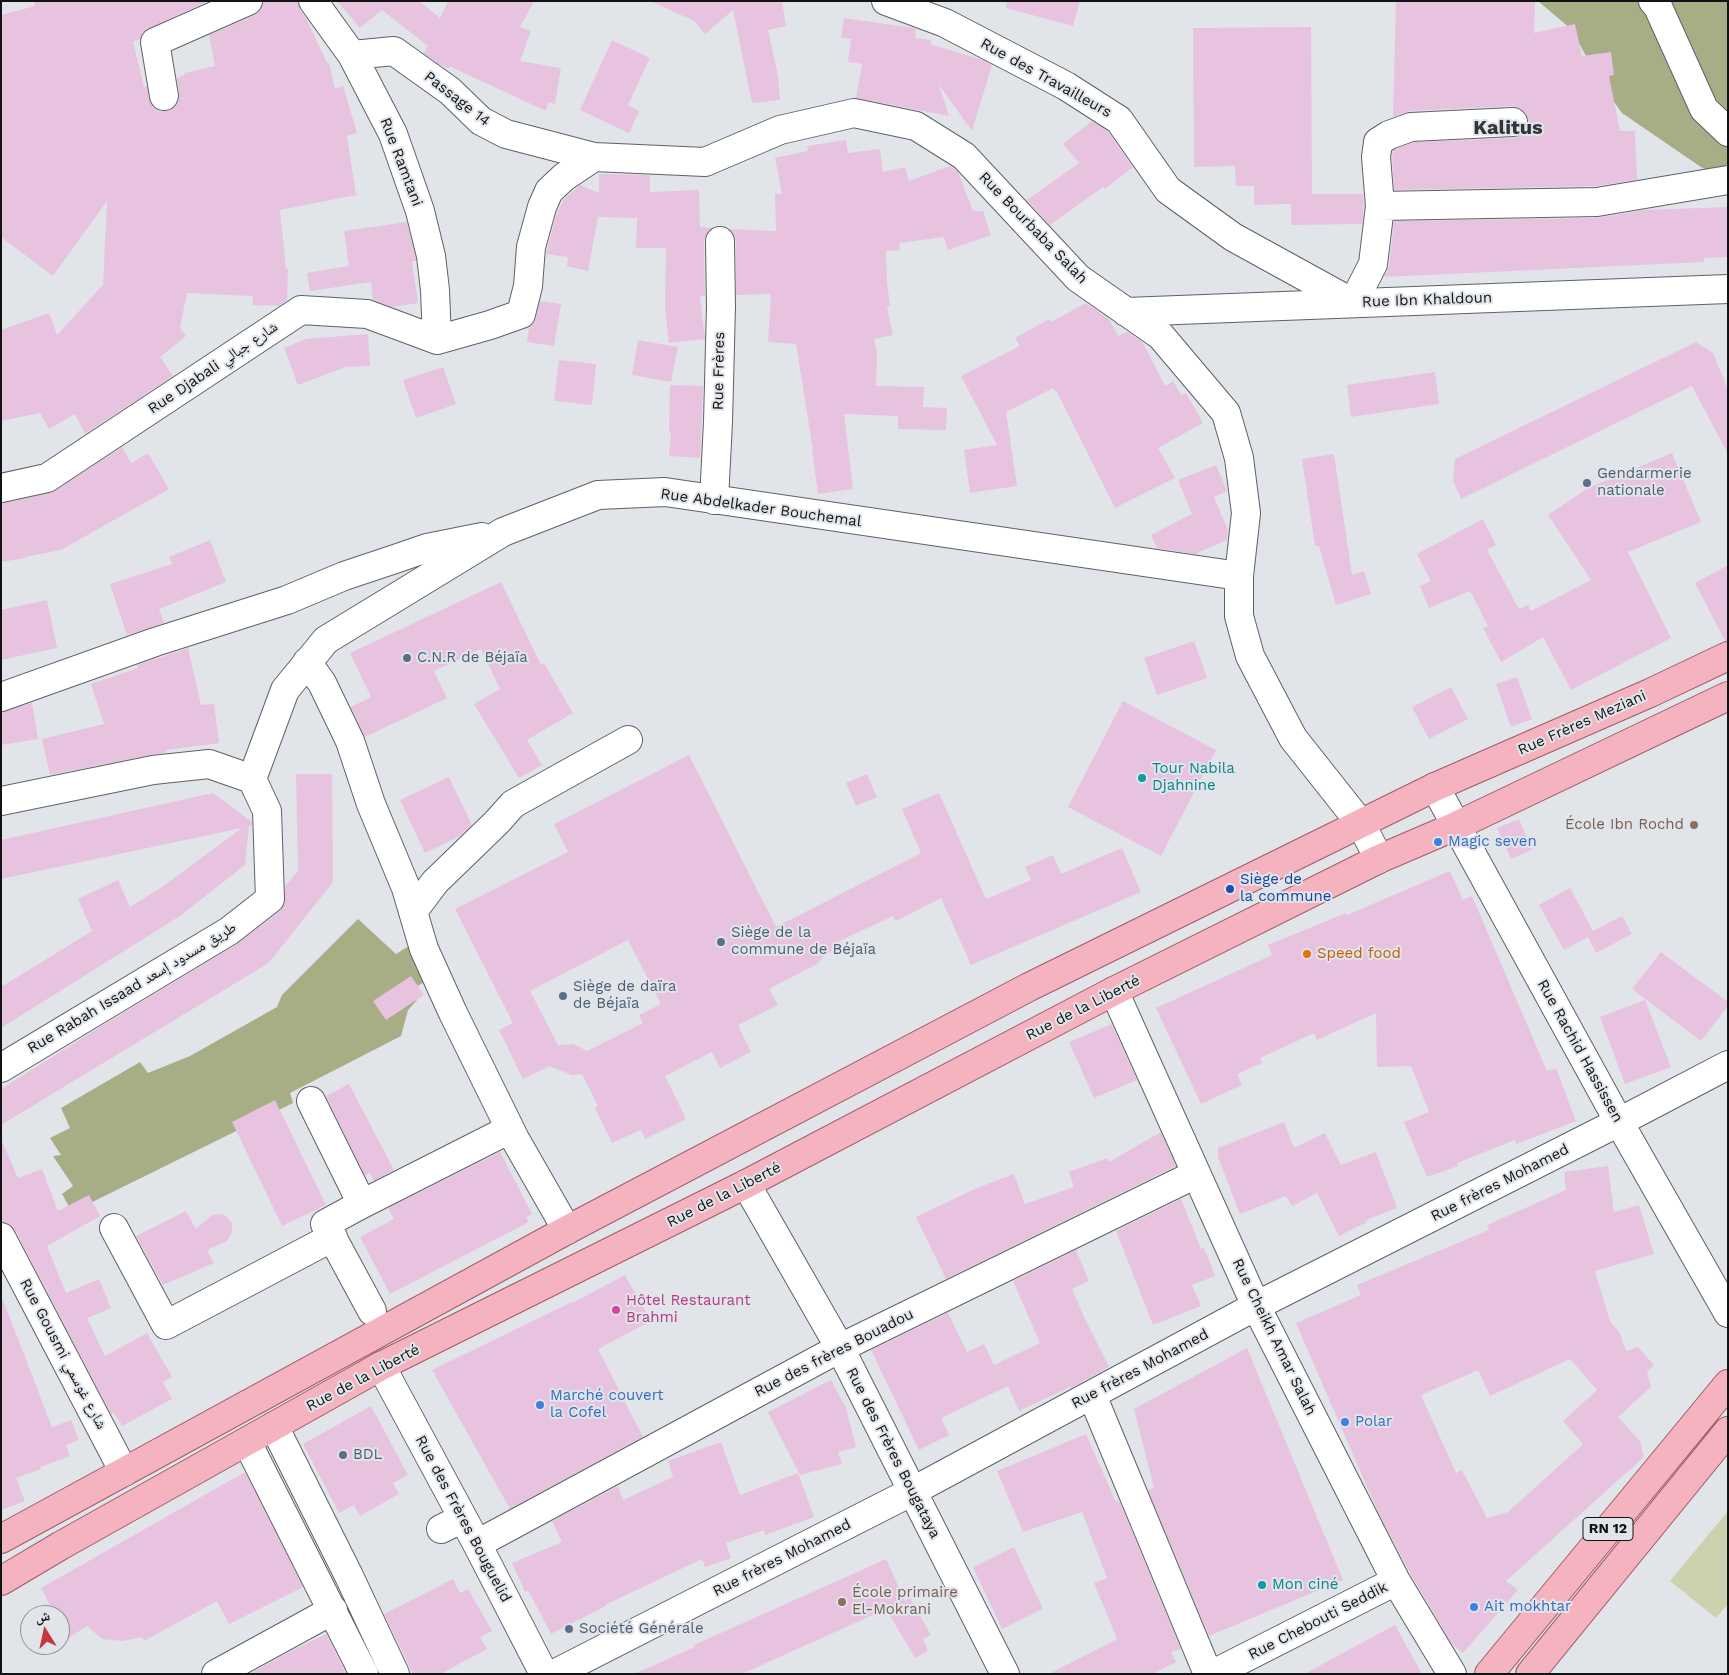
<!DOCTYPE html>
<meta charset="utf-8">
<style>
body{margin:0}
#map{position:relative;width:1729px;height:1675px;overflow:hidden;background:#e1e5ea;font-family:"Work Sans","Noto Naskh Arabic",sans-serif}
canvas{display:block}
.frame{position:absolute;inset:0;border:2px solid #121315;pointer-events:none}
.north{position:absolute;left:20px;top:1605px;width:50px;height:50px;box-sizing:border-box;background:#e1e5ea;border:1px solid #8e9195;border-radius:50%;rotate:350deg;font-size:14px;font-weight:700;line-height:20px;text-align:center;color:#121315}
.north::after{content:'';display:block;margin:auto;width:18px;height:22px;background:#c73742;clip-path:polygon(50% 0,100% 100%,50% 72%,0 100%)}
</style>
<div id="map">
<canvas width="1729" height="1675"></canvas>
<div class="frame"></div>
<div class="north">ش</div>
</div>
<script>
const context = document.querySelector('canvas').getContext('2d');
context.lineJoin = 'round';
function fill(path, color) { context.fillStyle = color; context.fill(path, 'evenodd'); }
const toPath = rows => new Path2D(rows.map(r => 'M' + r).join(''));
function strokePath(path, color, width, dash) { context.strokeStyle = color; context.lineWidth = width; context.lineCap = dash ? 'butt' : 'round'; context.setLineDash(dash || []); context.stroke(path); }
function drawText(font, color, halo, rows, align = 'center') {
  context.font = font + ' "Work Sans","Noto Naskh Arabic",sans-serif'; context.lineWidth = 4; context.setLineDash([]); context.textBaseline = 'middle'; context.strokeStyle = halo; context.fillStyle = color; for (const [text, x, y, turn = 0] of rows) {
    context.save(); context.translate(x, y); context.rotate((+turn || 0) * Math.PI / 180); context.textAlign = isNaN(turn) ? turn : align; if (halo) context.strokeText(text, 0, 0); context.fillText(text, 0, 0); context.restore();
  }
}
const green = toPath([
 [1728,1511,1728,1604,1716,1618,1670,1581]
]);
const forest = toPath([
 [1538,1,1728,1,1728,184,1698,165,1622,113,1604,88,1571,29],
 [358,919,396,954,414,943,429,979,413,989,417,1000,408,1010,401,1036,290,1093,293,1103,72,1212,62,1194,73,1186,53,1156,61,1155,50,1138,70,1128,61,1108,140,1062,148,1073,190,1056,277,1007,282,995]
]);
const building = toPath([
 [34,1,209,1,149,28,143,32,140,39,133,42,144,87,147,86,152,106,158,110,166,111,174,108,179,101,179,93,177,78,184,75,184,73,215,66,209,35,255,15,261,10,263,1,298,1,300,10,307,20,327,63,329,63,335,89,343,86,357,133,347,136,356,195,280,210,286,269,288,269,287,300,279,306,253,305,253,296,187,293,180,328,186,336,160,357,173,376,85,434,75,414,49,429,40,413,1,421,1,330,49,313,57,335,103,285,107,201,53,276,1,237,1,15,35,6],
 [337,1,419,1,440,18,448,1,534,1,520,27,531,31,520,61,561,68,555,104,548,102,546,111,451,67,448,68,439,64,424,53,428,46,382,10,360,28],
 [650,1,782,1,786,26,768,30,778,76,780,100,752,103,733,10,705,34,694,21],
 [1007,1,1080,1,1073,26,1006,8],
 [1396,1,1535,1,1534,33,1575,24,1582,56,1611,52,1614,75,1609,76,1620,131,1635,131,1637,180,1596,186,1394,190,1392,157,1393,151,1396,149,1414,142,1514,138,1521,135,1527,130,1529,122,1526,113,1520,108,1512,106,1410,111,1393,117],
 [844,18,914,28,916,29,915,38,931,40,930,44,983,60,992,65,972,131,939,85,949,116,856,98,862,64,848,62,851,39,841,38],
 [1311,27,1312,194,1363,194,1364,206,1362,224,1291,225,1291,204,1254,205,1254,186,1236,186,1235,166,1194,167,1193,28],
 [612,40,650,58,628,105,639,111,629,133,580,110],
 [1092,121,1106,130,1111,136,1133,167,1105,189,1103,187,1050,225,1027,200,1079,163,1063,144],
 [846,140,848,153,880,149,883,172,905,167,909,181,950,166,954,168,958,172,973,211,983,211,991,235,948,250,944,237,899,243,900,250,886,251,887,282,890,306,887,307,893,335,874,339,877,352,876,386,924,387,923,407,947,408,946,430,898,429,898,416,844,414,853,489,818,494,812,450,813,450,796,344,768,342,771,294,736,295,736,241,734,233,729,229,776,231,775,194,782,194,775,158,808,151,807,146],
 [599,174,650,175,650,192,699,190,700,227,712,228,707,233,704,241,705,296,700,296,705,339,669,343,665,309,666,248,636,248,637,218,598,217,588,271,567,266,568,257,546,254,556,216,564,199,580,185,599,193],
 [1728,207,1728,257,1704,258,1704,262,1384,277,1389,266,1394,221,1597,218,1644,210],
 [407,222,416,259,416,261,412,262,418,303,392,307,373,300,371,282,310,291,307,273,349,266,344,231],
 [540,301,561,304,554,346,527,342,529,327,536,318],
 [1086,303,1109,319,1118,336,1127,332,1143,343,1165,386,1173,381,1181,395,1186,393,1203,423,1158,448,1175,478,1115,508,1057,392,1056,392,1053,388,1006,412,1017,486,970,493,964,450,997,445,961,376,1020,346,1015,338,1049,319,1051,322],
 [368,334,370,366,346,367,298,385,284,348,306,339],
 [638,340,678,347,671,382,632,375],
 [1696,342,1713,353,1728,390,1728,454,1692,386,1461,499,1453,481,1455,459],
 [559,360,596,364,592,405,554,401],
 [443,367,456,404,416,418,403,380],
 [1435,372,1439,404,1351,417,1347,385],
 [670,385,703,386,700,458,669,456,671,432,669,432],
 [122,447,131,463,148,453,169,489,61,550,25,557,26,558,1,562,1,503,55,491],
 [1672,453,1701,522,1628,552,1671,638,1571,690,1543,637,1501,662,1483,628,1488,626,1470,591,1429,608,1420,586,1431,581,1417,554,1483,519,1496,545,1487,550,1519,609,1528,605,1531,611,1591,580,1548,515,1588,488],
 [1334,454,1352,575,1364,571,1371,594,1336,605,1319,546,1315,546,1302,459],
 [1216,465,1227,491,1214,497,1228,530,1227,540,1195,554,1157,548,1151,535,1192,514,1178,480],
 [210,540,226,582,159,609,164,623,127,635,110,584,172,564,169,557],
 [1728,565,1728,641,1725,641,1695,583],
 [501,582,541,665,544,663,573,713,527,740,542,765,519,778,474,704,500,689,481,649,434,671,447,698,365,737,351,707,371,697,350,653],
 [47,600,57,648,1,660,1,610],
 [1194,641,1207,678,1157,695,1144,658],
 [188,648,201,705,214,704,219,743,166,750,166,753,150,755,50,775,42,739,104,724,91,684,138,668,137,665],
 [1517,677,1532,719,1511,727,1496,684],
 [1451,687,1468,719,1429,739,1412,707],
 [1123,701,1216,750,1161,856,1068,807],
 [32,703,38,739,1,745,1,712],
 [689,755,776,927,921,853,902,809,939,793,986,899,1031,880,1025,867,1053,855,1061,874,1122,848,1141,892,971,965,941,898,896,921,893,916,833,944,836,948,825,955,817,964,769,989,778,1005,738,1025,751,1052,720,1068,712,1052,665,1076,686,1119,645,1139,641,1130,612,1143,595,1108,598,1106,582,1074,572,1075,549,1066,523,1079,499,1030,513,1023,455,909,568,852,554,824],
 [628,940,661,1004,639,1015,643,1023,587,1051,573,1044,558,1045,530,991],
 [296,774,332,774,333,882,275,955,267,964,1,1125,1,1089,108,1022,237,944,280,911,284,905,285,887,298,871],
 [867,774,877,797,856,806,846,783],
 [449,777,472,825,460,836,425,853,400,800],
 [213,793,252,822,252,825,249,826,245,865,180,916,1,1028,1,987,92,931,78,899,118,880,130,907,162,887,242,828,1,879,1,840],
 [1519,819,1532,850,1511,859,1497,828],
 [1450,871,1463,900,1472,896,1547,1071,1556,1068,1576,1121,1516,1144,1515,1140,1457,1163,1458,1166,1427,1177,1404,1122,1429,1112,1411,1066,1377,1067,1376,1013,1317,1040,1314,1033,1260,1058,1262,1063,1237,1074,1242,1085,1201,1104,1156,1008,1272,955,1268,945,1346,913,1347,915],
 [1570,888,1593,931,1622,916,1632,934,1596,953,1588,937,1564,950,1539,905],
 [1661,952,1728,1002,1728,1006,1701,1041,1632,989],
 [411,976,424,995,386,1020,373,1001],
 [1645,1000,1671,1067,1625,1084,1600,1017],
 [1112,1024,1137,1080,1094,1098,1069,1042],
 [349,1084,394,1170,374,1181,370,1173,365,1176,326,1096],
 [275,1100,326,1205,282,1226,232,1122],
 [1284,1122,1294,1148,1325,1133,1341,1165,1376,1152,1397,1208,1366,1220,1367,1222,1339,1236,1317,1193,1292,1206,1286,1196,1240,1214,1218,1157,1218,1148],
 [1161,1132,1176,1166,946,1279,916,1217,977,1188,1014,1174,1025,1204,1074,1187,1069,1172,1107,1158,1109,1162],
 [1,1139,18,1178,42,1169,58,1211,89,1195,100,1216,47,1246,66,1293,99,1279,111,1308,87,1318,105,1356,147,1333,172,1377,163,1382,172,1399,122,1426,114,1413,111,1414,15,1230,9,1224,1,1221],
 [500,1152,532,1214,526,1217,529,1222,390,1294,360,1237,394,1219,388,1208],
 [1608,1166,1614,1212,1639,1205,1654,1254,1595,1271,1610,1321,1620,1333,1626,1351,1638,1347,1654,1365,1647,1372,1651,1387,1618,1417,1640,1441,1644,1457,1506,1581,1518,1590,1463,1653,1451,1643,1410,1573,1378,1512,1296,1323,1361,1295,1357,1285,1489,1230,1487,1225,1566,1190,1564,1172],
 [1570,1359,1597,1390,1563,1421,1583,1444,1508,1512,1487,1518,1462,1470,1456,1473,1421,1395,1478,1370,1490,1396],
 [1181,1199,1201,1249,1204,1248,1215,1276,1192,1285,1201,1306,1153,1325,1116,1231],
 [186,1211,196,1229,212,1215,221,1214,226,1216,232,1223,232,1233,227,1241,207,1250,214,1263,163,1285,136,1236],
 [1076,1250,1089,1281,1072,1289,1085,1319,1109,1367,1071,1388,1070,1387,1019,1411,1008,1386,941,1418,949,1435,919,1450,871,1350,948,1313,967,1352,984,1344,994,1365,1040,1343,1013,1281],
 [625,1275,651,1321,598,1349,643,1437,510,1509,432,1370,574,1301,574,1302],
 [1,1300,3,1300,52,1427,71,1420,79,1440,66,1445,70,1456,40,1467,41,1469,16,1478,25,1501,1,1510],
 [1247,1348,1343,1580,1209,1636,1148,1490,1154,1488,1134,1409],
 [831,1380,846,1408,856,1447,838,1452,842,1464,800,1475,768,1412],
 [371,1406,408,1475,393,1483,399,1494,360,1516,354,1505,339,1513,303,1444],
 [1086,1434,1116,1502,1119,1501,1181,1649,1171,1652,1176,1662,1153,1674,1049,1674,1117,1639,1094,1583,1107,1578,1082,1512,1023,1532,997,1471],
 [721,1442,740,1495,798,1473,814,1517,765,1535,764,1530,726,1543,731,1558,705,1567,702,1559,605,1605,606,1606,551,1634,528,1590,525,1592,512,1563,562,1542,552,1521,618,1486,623,1500,673,1477,668,1461],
 [245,1472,303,1587,229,1624,217,1601,144,1641,142,1637,123,1641,102,1639,87,1626,67,1639,60,1625,60,1615,55,1615,41,1588],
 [1014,1547,1043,1609,1002,1629,973,1567],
 [886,1559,905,1601,910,1598,931,1635,923,1639,928,1651,915,1658,886,1609,742,1674,634,1674,695,1647,694,1645],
 [453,1579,460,1593,468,1589,492,1631,480,1637,487,1649,440,1674,413,1674,384,1614],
 [1395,1625,1422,1674,1304,1674],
 [326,1634,346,1674,249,1674,287,1653]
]);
const minor = toPath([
 [313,1,352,55,393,134,420,211,431,256,435,290,437,340],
 [886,1,945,23,1066,86,1119,120,1168,190,1233,237,1353,303,1373,264,1380,206,1376,157,1378,142,1389,135,1411,127,1513,122],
 [1653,1,1658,7,1704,109,1728,132],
 [352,55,394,51,450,91,481,121,506,134,594,157],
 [164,96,155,42,248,1],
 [1380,206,1597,202,1728,180],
 [1126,312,1728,289],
 [437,340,490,325,521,314,528,286,531,247,542,207,549,191,564,177,594,157,705,162,780,130,854,113,916,126,964,156,1078,278,1161,336,1226,413,1239,458,1246,513,1239,576,1239,616,1250,656,1293,738,1361,824,1379,859],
 [1,488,47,478,301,310,367,314,437,340],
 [714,500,718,422,721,306,720,241],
 [307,662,322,683,350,741,371,804,406,888,424,949,453,1013,515,1139,567,1230],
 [1,697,155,642,287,600,344,576,392,560,427,548,482,537],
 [252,779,285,690,326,640,503,532,598,495,665,492,1239,576],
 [1435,787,1619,1122,1728,1313],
 [1,801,153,770,209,764,252,779,267,811,270,899,229,931,1,1068],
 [414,910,435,882,497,822,513,804,628,740],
 [1114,991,1256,1306,1396,1581,1452,1674],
 [311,1101,362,1204,510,1129],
 [746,1184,840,1348,1005,1674],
 [362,1204,325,1224,372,1311],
 [114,1228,166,1325,333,1237],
 [1,1237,124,1472],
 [381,1366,477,1544,544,1674],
 [1092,1395,1208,1674],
 [274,1426,349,1576,395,1674],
 [247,1442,364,1674],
 [441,1529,463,1518],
 [477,1544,840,1348,1196,1174],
 [216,1674,333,1610],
 [554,1674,913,1491,1256,1306,1619,1122,1728,1065],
 [1213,1674,1396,1581]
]);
const major = toPath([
 [1,1539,567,1230,1029,987,1435,787,1650,693,1728,656],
 [1,1581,60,1546,381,1366,746,1184,1114,991,1379,859,1456,826,1728,696],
 [1489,1674,1728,1384],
 [1530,1674,1728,1431]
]);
const markers = [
 [1587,483,5,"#5c6f8a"],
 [407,658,5,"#5c6f8a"],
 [1142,778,5,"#0f9aa8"],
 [1694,825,5,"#8d6e63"],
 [1438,842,5,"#3f7fe0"],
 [1230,889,5,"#1a4fb4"],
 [721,942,5,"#5c6f8a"],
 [1307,954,5,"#e8710a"],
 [563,996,5,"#5c6f8a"],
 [616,1310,5,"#d1479c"],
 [540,1405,5,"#3f7fe0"],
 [1345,1422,5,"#3f7fe0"],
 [343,1455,5,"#5c6f8a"],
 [1262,1585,5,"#0f9aa8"],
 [842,1602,5,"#8d6e63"],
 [1474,1607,5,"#3f7fe0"],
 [569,1629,5,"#5c6f8a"]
];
const shields = [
 [1608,1529,50]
];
const shieldNames = [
 ["RN 12",1608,1529]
];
const streetNames = [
 ["Rue des Travailleurs",1046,78,29],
 ["Passage 14",457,99,38],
 ["Rue Ramtani",401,162,69],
 ["Rue Bourbaba Salah",1033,228,46],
 ["Rue Ibn Khaldoun",1427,300,-2],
 ["Rue Djabali شارع جبالي",213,368,-34],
 ["Rue Frères",719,371,-89],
 ["Rue Abdelkader Bouchemal",761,508,8],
 ["Rue Frères Meziani",1582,723,-24],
 ["Rue Rabah Issaad طريق مسدود إسعد",132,988,-31],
 ["Rue de la Liberté",1083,1008,-27],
 ["Rue Rachid Hassissen",1580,1051,61],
 ["Rue frères Mohamed",1500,1183,-27],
 ["Rue de la Liberté",724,1195,-27],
 ["Rue Cheikh Amar Salah",1274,1337,64],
 ["Rue des frères Bouadou",834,1353,-27],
 ["Rue Gousmi شارع غوسمي",63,1354,62],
 ["Rue frères Mohamed",1140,1369,-28],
 ["Rue de la Liberté",363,1378,-28],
 ["Rue des Frères Bougataya",893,1453,63],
 ["Rue des Frères Bouguelid",463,1519,62],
 ["Rue frères Mohamed",782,1558,-27],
 ["Rue Chebouti Seddik",1318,1621,-27]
];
const serviceNames = [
 ["Gendarmerie",1597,474],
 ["nationale",1597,491],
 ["C.N.R de Béjaïa",417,658],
 ["Siège de la",731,933],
 ["commune de Béjaïa",731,950],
 ["Siège de daïra",573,987],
 ["de Béjaïa",573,1004],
 ["BDL",353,1455],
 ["Société Générale",579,1629]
];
const cultureNames = [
 ["Tour Nabila",1152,769],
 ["Djahnine",1152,786],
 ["Mon ciné",1272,1585]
];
const educationNames = [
 ["École Ibn Rochd",1684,825],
 ["École primaire",852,1593,"left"],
 ["El-Mokrani",852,1610,"left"]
];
const shopNames = [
 ["Magic seven",1448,842],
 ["Marché couvert",550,1396],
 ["la Cofel",550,1413],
 ["Polar",1355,1422],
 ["Ait mokhtar",1484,1607]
];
const transitNames = [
 ["Siège de",1240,880],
 ["la commune",1240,897]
];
const foodNames = [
 ["Speed food",1317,954]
];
const hotelNames = [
 ["Hôtel Restaurant",626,1301],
 ["Brahmi",626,1318]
];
const districtNames = [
 ["Kalitus",1508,128]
];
fill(green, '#ccd1ae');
fill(forest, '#a7ad84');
fill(building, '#e7c3e0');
strokePath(minor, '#5e6166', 30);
strokePath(major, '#a05a68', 30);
strokePath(minor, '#fff', 28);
strokePath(major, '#f4b3bf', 28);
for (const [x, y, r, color] of markers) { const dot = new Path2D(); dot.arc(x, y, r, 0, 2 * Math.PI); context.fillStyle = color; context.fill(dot); strokePath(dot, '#e1e5ea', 2); }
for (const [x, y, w] of shields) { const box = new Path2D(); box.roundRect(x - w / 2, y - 11.5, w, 23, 4); context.fillStyle = '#e1e5ea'; context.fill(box); strokePath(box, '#121315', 1); }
drawText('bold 14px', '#121315', null, shieldNames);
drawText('15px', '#121315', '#e1e5ea', streetNames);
drawText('15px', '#4e5e75', '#e1e5ea', serviceNames, 'left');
drawText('15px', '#0d838f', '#e1e5ea', cultureNames, 'left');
drawText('15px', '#785e54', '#e1e5ea', educationNames, 'right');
drawText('15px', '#366cbe', '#e1e5ea', shopNames, 'left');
drawText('15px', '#164399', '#e1e5ea', transitNames, 'left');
drawText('15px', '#c56008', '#e1e5ea', foodNames, 'left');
drawText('15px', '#b23c85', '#e1e5ea', hotelNames, 'left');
drawText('bold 20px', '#313538', '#e1e5ea', districtNames);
</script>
